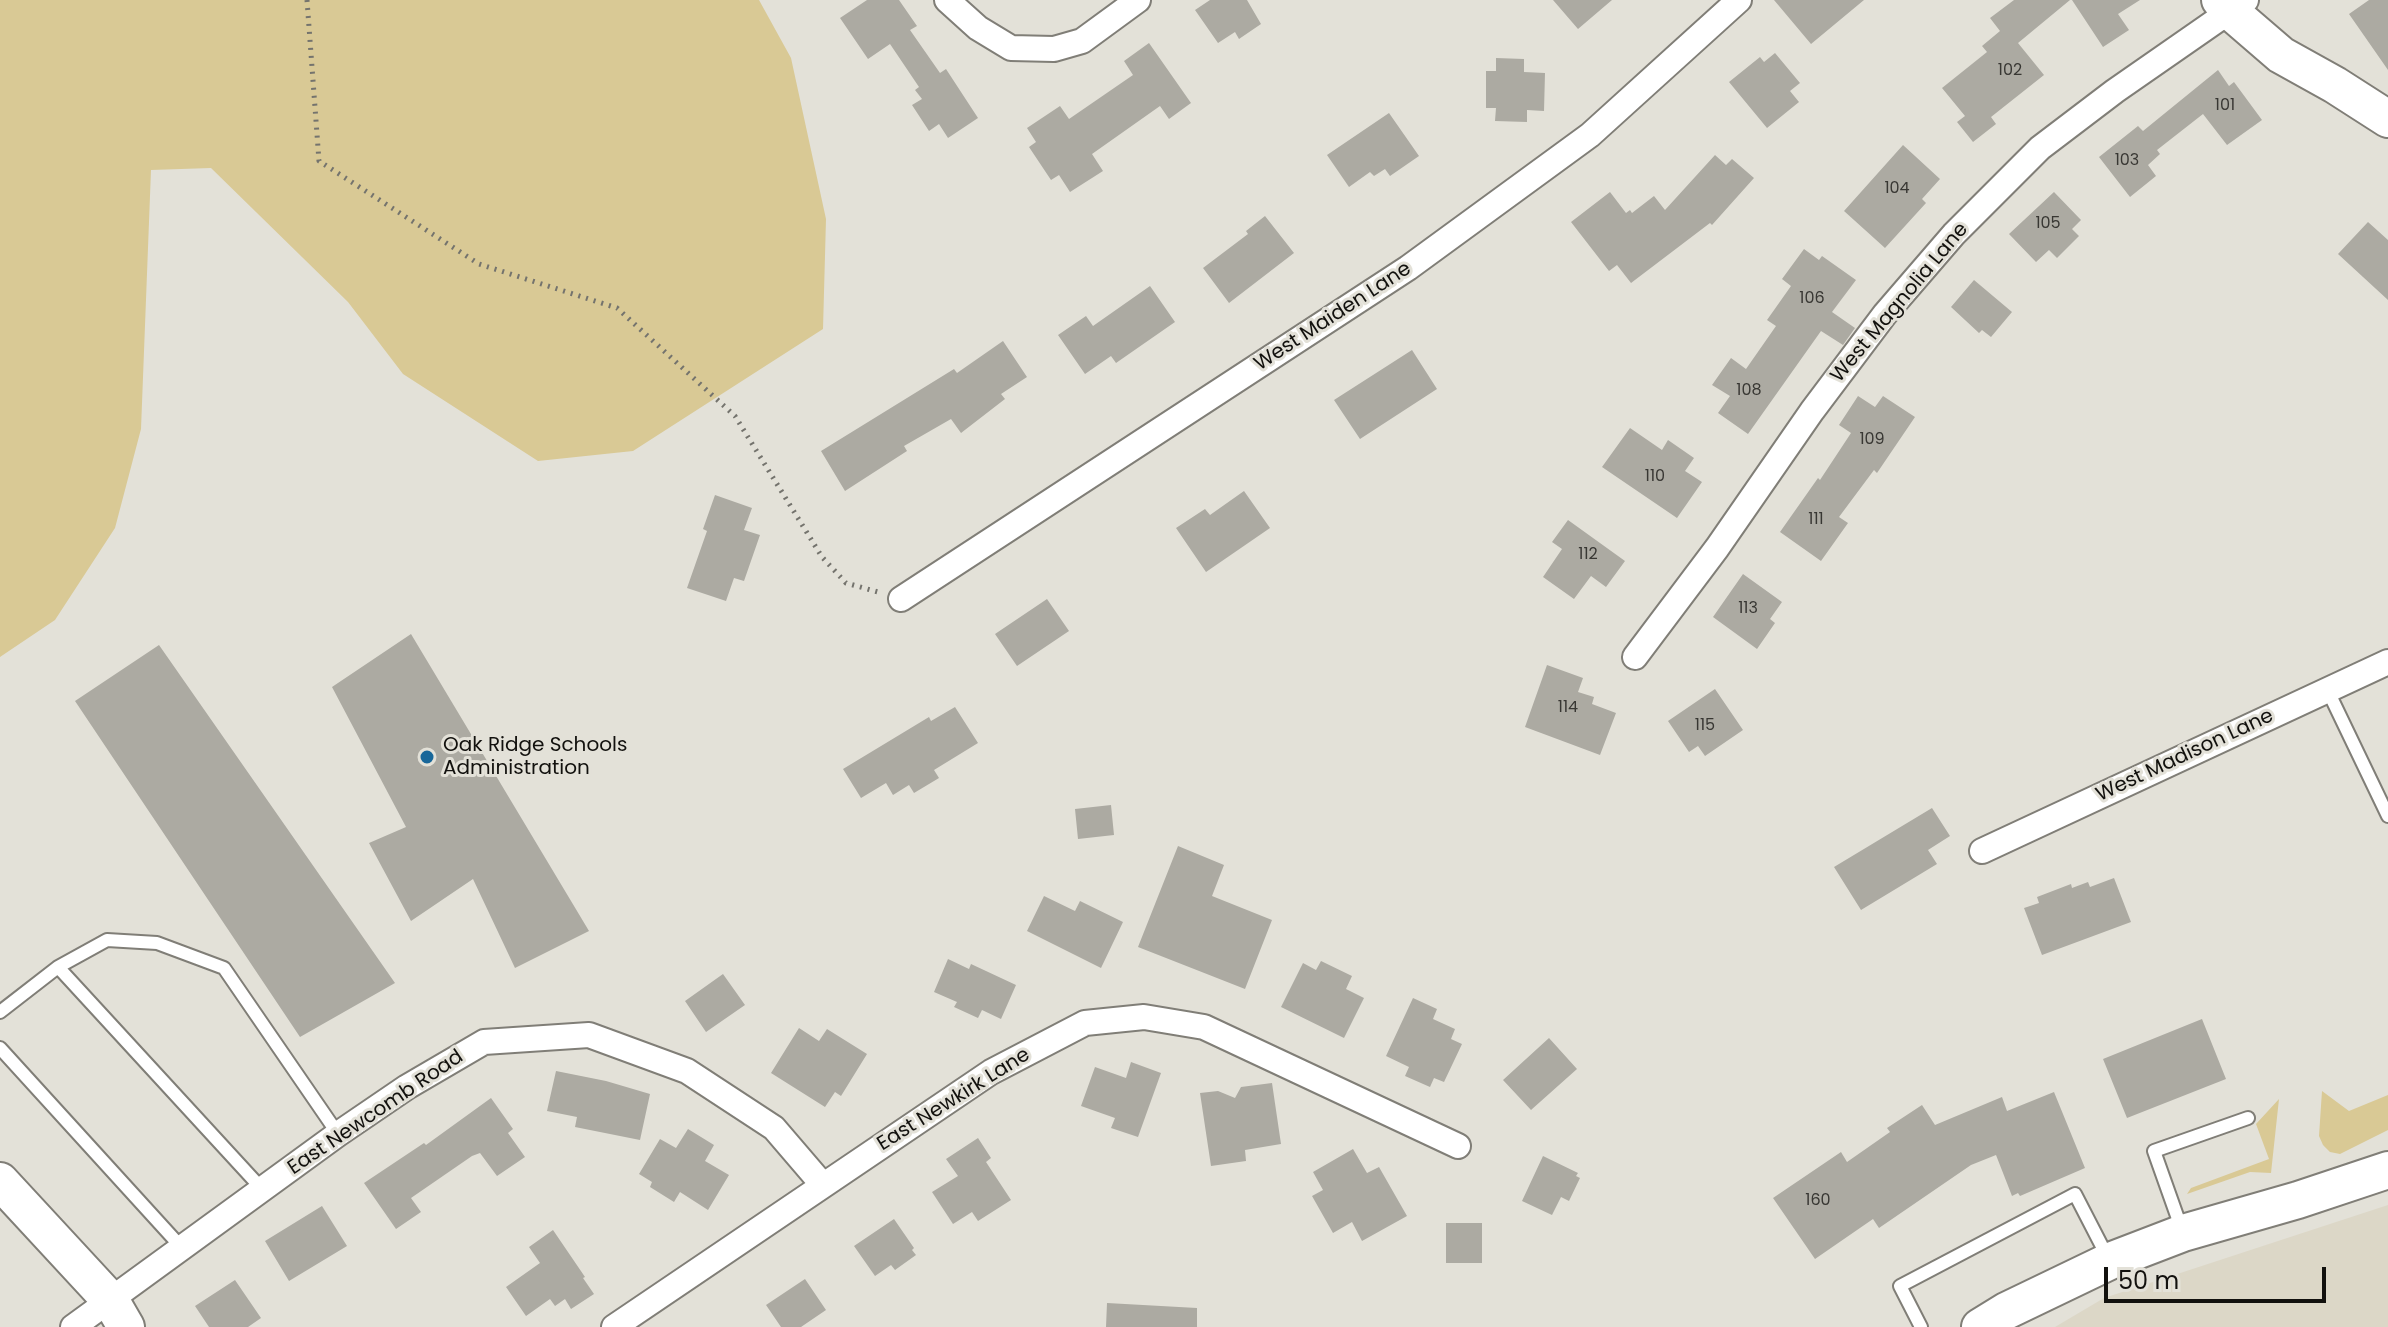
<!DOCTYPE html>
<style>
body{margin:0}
#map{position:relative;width:2388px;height:1327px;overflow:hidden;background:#e3e1d8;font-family:Poppins,sans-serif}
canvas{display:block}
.scale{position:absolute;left:2104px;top:1267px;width:222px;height:36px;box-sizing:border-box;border:4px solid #12110e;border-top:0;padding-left:10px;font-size:24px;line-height:28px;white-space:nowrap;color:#12110e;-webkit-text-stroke:6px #e3e1d8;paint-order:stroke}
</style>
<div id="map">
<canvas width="2388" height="1327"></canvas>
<div class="scale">50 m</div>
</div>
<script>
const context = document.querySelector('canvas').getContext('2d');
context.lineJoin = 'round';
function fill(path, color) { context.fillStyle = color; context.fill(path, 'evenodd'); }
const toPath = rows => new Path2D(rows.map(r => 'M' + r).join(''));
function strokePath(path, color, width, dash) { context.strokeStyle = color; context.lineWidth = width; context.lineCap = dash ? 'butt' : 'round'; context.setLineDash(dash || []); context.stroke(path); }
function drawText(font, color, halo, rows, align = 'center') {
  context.font = font + ' Poppins,sans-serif'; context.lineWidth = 6; context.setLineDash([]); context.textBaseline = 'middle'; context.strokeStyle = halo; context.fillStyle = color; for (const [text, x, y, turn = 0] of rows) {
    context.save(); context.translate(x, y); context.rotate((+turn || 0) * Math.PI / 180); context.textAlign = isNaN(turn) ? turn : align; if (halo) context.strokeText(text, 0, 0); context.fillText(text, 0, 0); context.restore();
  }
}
const built = toPath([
 [2388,1205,2388,1327,2055,1327,2104,1298]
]);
const green = toPath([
 [0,0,759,0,791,58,826,219,823,329,633,451,538,461,403,374,348,302,211,168,151,170,141,429,115,528,55,620,0,657],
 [2322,1091,2349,1111,2388,1095,2388,1130,2340,1154,2330,1152,2323,1145,2319,1136],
 [2279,1099,2271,1173,2250,1172,2187,1194,2191,1188,2269,1159,2256,1124]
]);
const building = toPath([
 [867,0,899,0,917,26,910,30,940,73,946,69,978,118,948,138,939,124,929,131,912,105,922,99,915,90,919,87,890,44,868,59,840,18],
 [1210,0,1247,0,1261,24,1239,39,1235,32,1218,43,1195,10],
 [1553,0,1612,0,1578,29],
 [1774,0,1864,0,1811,44],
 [2014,0,2070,0,2018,43,2044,75,1991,117,1996,124,1973,142,1957,122,1965,116,1942,88,1987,52,1982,46,2000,31,1990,18],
 [2072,0,2140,0,2118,14,2129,30,2103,47],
 [2369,0,2388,0,2388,70,2349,14],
 [1149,43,1191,103,1169,119,1160,106,1092,154,1103,171,1070,192,1059,175,1051,180,1029,147,1036,142,1027,128,1060,106,1069,119,1133,75,1124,61],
 [1775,53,1800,83,1790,91,1799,102,1767,128,1729,82,1760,57,1764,62],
 [1496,58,1524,59,1524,72,1545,73,1544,111,1527,110,1527,122,1495,121,1496,108,1486,108,1486,71,1496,71],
 [2218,70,2229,86,2234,82,2262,120,2227,145,2203,114,2157,150,2160,154,2148,165,2156,176,2130,197,2099,157,2138,126,2143,131],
 [1389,113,1419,156,1390,176,1385,169,1374,176,1370,172,1349,187,1327,155],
 [1903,145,1940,179,1922,199,1926,203,1885,248,1844,211],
 [1715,155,1726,165,1732,159,1754,178,1712,225,1710,223,1631,283,1617,265,1609,271,1571,222,1610,192,1626,213,1630,210,1632,213,1654,196,1665,210],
 [2054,192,2081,220,2072,229,2079,236,2057,258,2049,250,2036,262,2009,234],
 [1265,216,1294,253,1229,303,1203,268,1248,234,1246,231],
 [2368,222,2388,240,2388,300,2338,254],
 [1804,249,1819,260,1822,256,1856,280,1832,312,1855,328,1843,345,1821,331,1748,434,1718,413,1730,396,1712,385,1731,358,1746,369,1776,326,1767,320,1791,286,1782,279],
 [1974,280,2012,312,1991,337,1982,330,1979,333,1951,307],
 [1150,286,1175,322,1116,363,1111,356,1085,374,1058,335,1086,316,1093,326],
 [1003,341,1027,377,1001,394,1005,399,961,433,951,419,904,446,907,451,845,491,821,451,954,369,957,373],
 [1412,350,1437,389,1360,439,1334,400],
 [1858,396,1875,407,1883,396,1915,417,1877,473,1874,470,1839,517,1848,523,1821,561,1780,532,1818,478,1820,480,1851,433,1839,425],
 [1630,428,1662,450,1668,440,1694,458,1685,471,1702,482,1677,518,1602,467],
 [1244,491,1270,528,1206,572,1176,528,1205,509,1210,515],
 [715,495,752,508,744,530,760,535,744,581,734,578,726,601,687,588,707,531,703,529],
 [1568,520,1625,561,1606,587,1591,576,1574,599,1543,577,1562,549,1552,542],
 [1743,574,1782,602,1770,619,1775,623,1757,649,1713,617],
 [1047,599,1069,631,1017,666,995,634],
 [411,634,589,931,515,968,473,879,411,921,369,843,406,827,332,687],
 [159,645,395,983,300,1037,75,701],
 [1547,665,1583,678,1578,692,1594,697,1592,704,1616,713,1600,755,1525,727],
 [1715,689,1743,730,1705,756,1698,746,1689,752,1668,721],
 [955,707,978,743,934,770,939,778,914,793,909,785,893,795,886,783,861,798,843,769,929,717,931,721],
 [1111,805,1114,835,1078,839,1075,809],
 [1932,808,1950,836,1928,850,1937,864,1861,910,1834,867],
 [1178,846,1224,865,1212,896,1272,920,1245,989,1138,947],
 [2114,878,2131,922,2042,955,2024,908,2039,903,2037,897,2071,884,2072,888,2088,882,2090,887],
 [1044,896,1075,911,1080,901,1123,922,1101,968,1027,931],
 [948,959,969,969,971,964,1016,985,1001,1019,982,1010,978,1018,954,1007,957,1002,934,992],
 [1321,961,1352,976,1346,989,1364,998,1344,1038,1281,1007,1303,963,1316,970],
 [723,974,745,1005,706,1032,685,1001],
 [1413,998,1437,1009,1433,1019,1455,1029,1451,1039,1462,1044,1444,1082,1434,1078,1430,1087,1405,1076,1409,1067,1386,1056],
 [2202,1019,2226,1079,2127,1118,2103,1059],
 [799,1028,819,1041,827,1029,867,1054,841,1096,835,1092,825,1107,771,1073],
 [1549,1038,1577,1069,1531,1110,1503,1080],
 [1131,1062,1161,1073,1138,1137,1111,1128,1115,1118,1081,1106,1095,1067,1126,1078],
 [556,1071,606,1081,650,1094,640,1140,575,1127,577,1117,547,1111],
 [1272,1083,1281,1144,1245,1150,1246,1161,1211,1166,1200,1093,1218,1091,1235,1098,1241,1087],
 [2054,1092,2085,1168,2020,1196,2018,1193,2012,1196,1996,1155,1971,1165,1879,1228,1873,1219,1815,1259,1773,1198,1841,1152,1847,1162,1890,1132,1887,1128,1922,1105,1935,1125,2002,1097,2007,1111],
 [491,1098,513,1129,508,1133,525,1157,497,1176,480,1153,472,1156,411,1198,421,1212,396,1229,364,1183,424,1143,426,1145],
 [688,1129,714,1145,705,1161,729,1175,708,1210,680,1192,674,1202,650,1187,652,1182,639,1174,660,1139,676,1148],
 [978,1138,991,1158,986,1162,1011,1200,978,1221,972,1212,953,1224,932,1192,958,1176,946,1159],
 [1353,1149,1367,1173,1379,1167,1407,1216,1362,1241,1352,1222,1333,1233,1312,1196,1323,1190,1313,1172],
 [1543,1156,1578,1173,1576,1176,1580,1178,1569,1201,1561,1197,1552,1215,1522,1201],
 [322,1206,347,1246,289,1281,265,1241],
 [894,1219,914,1248,912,1250,916,1255,895,1270,891,1265,875,1276,854,1246],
 [1446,1223,1482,1223,1482,1263,1446,1263],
 [553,1230,585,1277,583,1278,594,1294,571,1309,565,1299,555,1306,550,1299,526,1316,506,1287,540,1263,529,1247],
 [805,1279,826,1310,801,1327,781,1327,766,1305],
 [235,1280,261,1318,248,1327,209,1327,195,1306],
 [1107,1303,1197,1308,1197,1327,1106,1327]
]);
const path = toPath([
 [307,0,319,161,479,264,617,308,735,416,822,557,846,583,878,592]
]);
const lane = toPath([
 [2328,691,2388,816],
 [58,967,263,1190],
 [0,1012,58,967,107,940,157,943,224,968,338,1134],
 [0,1048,183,1249],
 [2182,1230,2154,1151,2248,1118],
 [1921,1327,1900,1286,2075,1194,2108,1258]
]);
const street = toPath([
 [947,0,978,28,1011,48,1054,49,1082,41,1138,0],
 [901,599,1408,268,1590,135,1739,0],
 [1635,657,1717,548,1812,411,1885,314,1954,234,2040,148,2115,91,2246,0],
 [1982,851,2388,662],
 [73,1327,338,1134,407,1087,484,1042,589,1035,687,1071,774,1128,822,1184],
 [614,1327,991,1072,1085,1023,1144,1017,1204,1027,1458,1146]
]);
const secondary = toPath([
 [2220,0,2230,11,2281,55,2335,85,2388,119],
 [0,1181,111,1301,126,1327],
 [1980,1327,2006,1311,2110,1261,2183,1233,2298,1200,2388,1170]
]);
const markers = [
 [427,757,8,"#196799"]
];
const numberNames = [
 ["102",2010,71],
 ["101",2225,106],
 ["103",2127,161],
 ["104",1897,189],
 ["105",2048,224],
 ["106",1812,299],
 ["108",1749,391],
 ["109",1872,440],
 ["110",1655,477],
 ["111",1816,520],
 ["112",1588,555],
 ["113",1748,609],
 ["114",1568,708],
 ["115",1705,726],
 ["160",1818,1201]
];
const streetNames = [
 ["West Magnolia Lane",1900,303,-50],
 ["West Maiden Lane",1333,317,-33],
 ["West Madison Lane",2185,756,-25],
 ["East Newkirk Lane",954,1100,-32],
 ["East Newcomb Road",376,1113,-34]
];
const poiNames = [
 ["Oak Ridge Schools",443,746],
 ["Administration",443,769]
];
fill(built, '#dcd7c7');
fill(green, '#d9c995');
fill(building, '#acaaa2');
strokePath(lane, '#807e77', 16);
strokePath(street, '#807e77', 28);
strokePath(secondary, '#807e77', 40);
strokePath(path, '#74736d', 5, [2, 6]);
strokePath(lane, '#fff', 12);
strokePath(street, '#fff', 24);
strokePath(secondary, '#fff', 36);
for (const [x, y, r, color] of markers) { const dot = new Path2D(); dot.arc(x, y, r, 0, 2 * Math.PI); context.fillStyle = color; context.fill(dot); strokePath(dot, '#e3e1d8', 3); }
drawText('16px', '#383733', null, numberNames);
drawText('20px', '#12110e', '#e3e1d8', streetNames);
drawText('20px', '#12110e', '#e3e1d8', poiNames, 'left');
</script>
